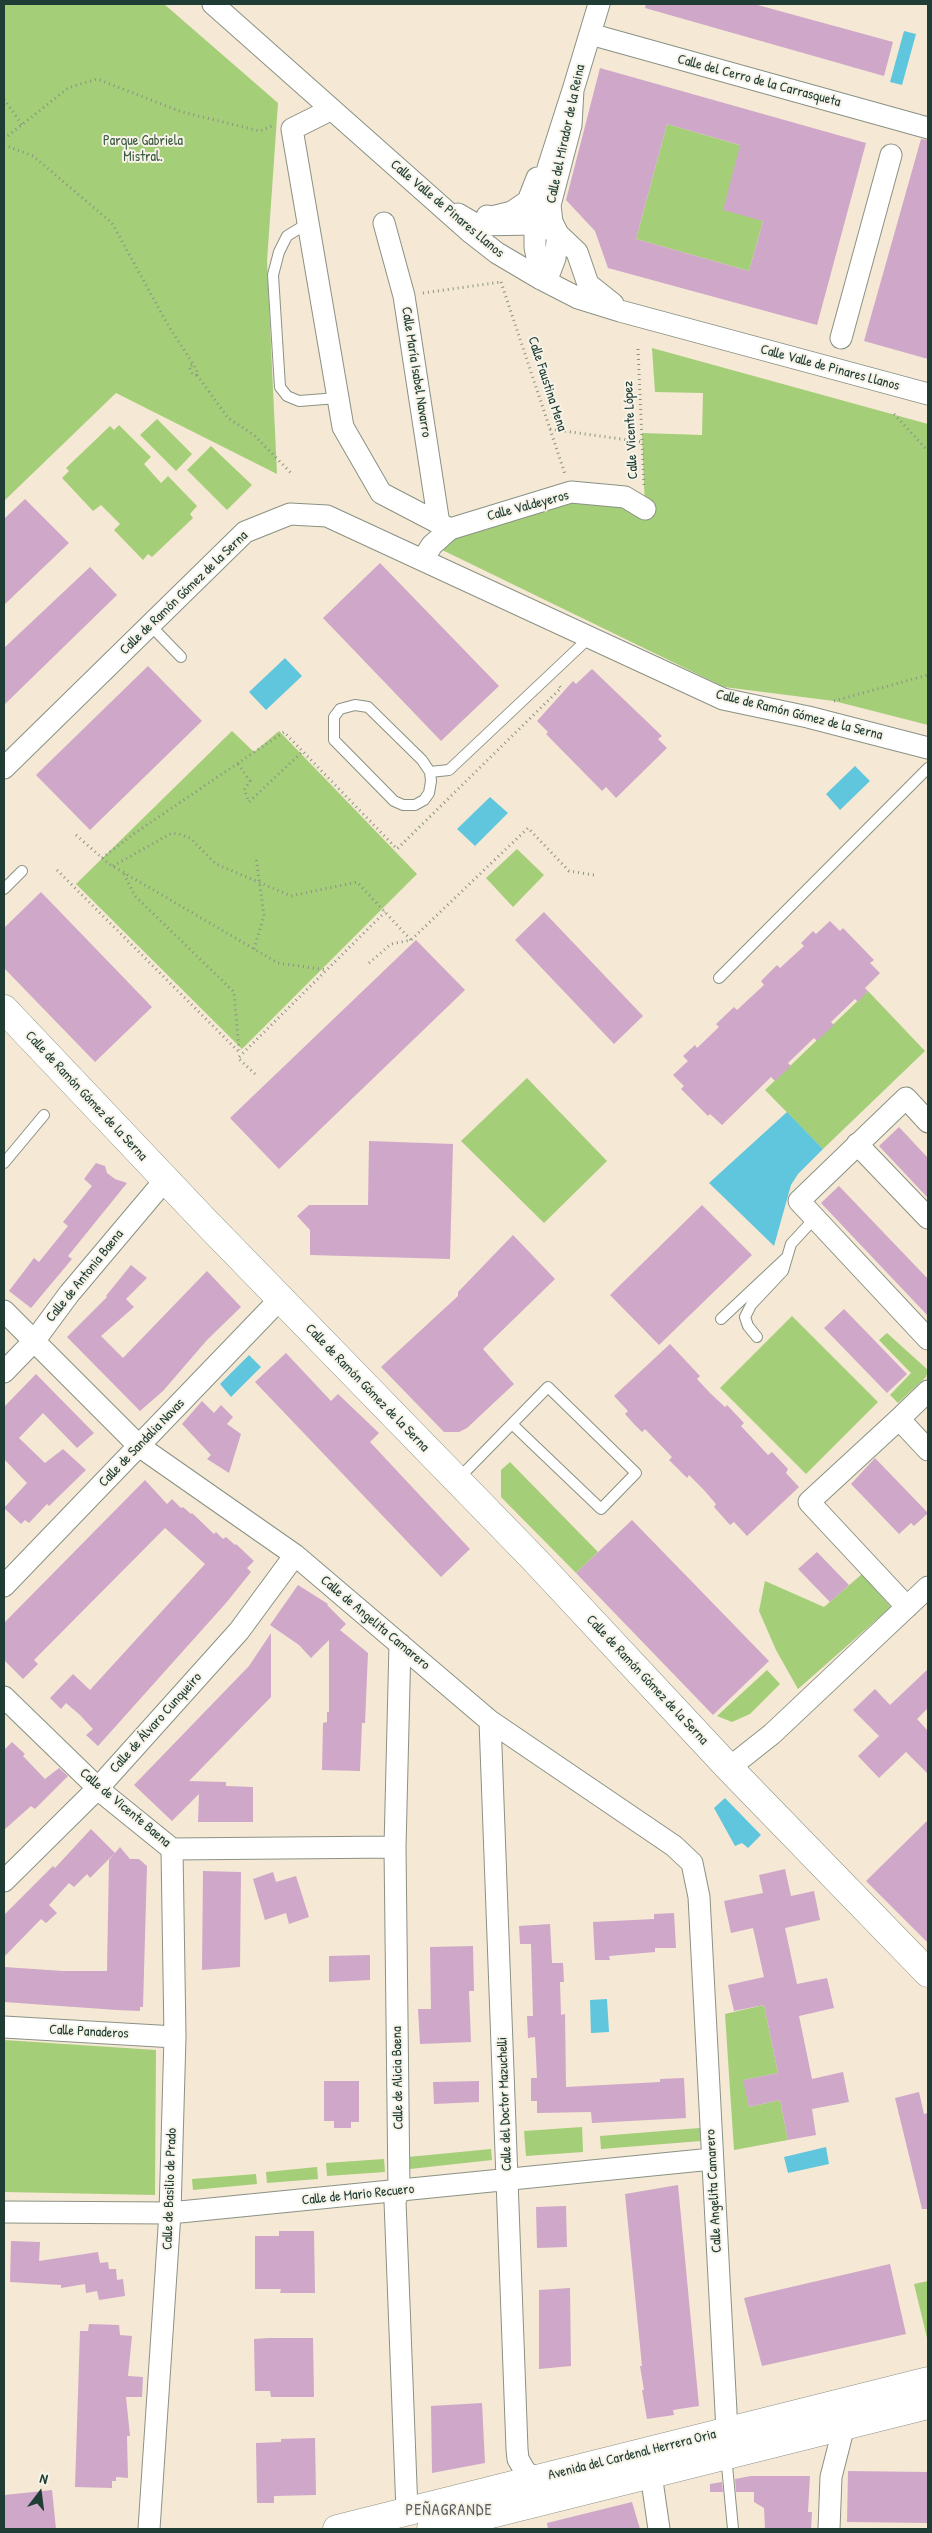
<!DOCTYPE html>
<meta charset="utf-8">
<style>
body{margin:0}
#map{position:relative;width:932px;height:2533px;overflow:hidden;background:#f5e8d4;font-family:"Patrick Hand",sans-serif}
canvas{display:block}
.frame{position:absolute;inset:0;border:5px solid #1f3d34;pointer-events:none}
.north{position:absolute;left:15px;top:2468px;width:50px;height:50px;-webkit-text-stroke:4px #f7f3e8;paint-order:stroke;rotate:15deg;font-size:14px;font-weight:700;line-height:20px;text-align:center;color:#1f3d34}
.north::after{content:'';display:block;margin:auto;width:18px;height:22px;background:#1f3d34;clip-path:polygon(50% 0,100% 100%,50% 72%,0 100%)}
</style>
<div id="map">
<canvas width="932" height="2533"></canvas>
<div class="frame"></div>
<div class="north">N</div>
</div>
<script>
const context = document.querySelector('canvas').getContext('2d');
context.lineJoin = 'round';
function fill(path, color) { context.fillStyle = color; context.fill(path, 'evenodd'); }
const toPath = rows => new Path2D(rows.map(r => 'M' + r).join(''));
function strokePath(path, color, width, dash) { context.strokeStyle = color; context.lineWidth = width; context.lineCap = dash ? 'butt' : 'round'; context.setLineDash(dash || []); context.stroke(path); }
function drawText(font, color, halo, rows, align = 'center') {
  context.font = font + ' "Patrick Hand",sans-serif'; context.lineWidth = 4; context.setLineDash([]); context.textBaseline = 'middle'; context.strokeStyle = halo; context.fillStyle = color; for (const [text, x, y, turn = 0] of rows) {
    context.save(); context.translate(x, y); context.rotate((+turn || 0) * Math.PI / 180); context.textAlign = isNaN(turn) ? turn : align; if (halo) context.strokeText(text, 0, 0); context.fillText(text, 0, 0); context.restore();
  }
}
const green = toPath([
 [4,4,164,4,278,103,267,261,277,474,116,393,4,501],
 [667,124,781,157,749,271,636,239],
 [652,348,928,424,928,725,834,701,724,687,432,545,571,492,645,509,642,433,702,435,703,393,655,392],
 [157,419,192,454,176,471,140,435],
 [119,425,151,457,144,464,161,483,168,476,197,506,190,514,193,518,152,557,148,554,143,560,114,530,120,524,101,505,93,511,62,478,69,471,66,468,110,426,114,430],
 [211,446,252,485,227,510,187,470],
 [232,731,254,752,279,731,417,874,242,1049,76,884],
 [517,849,544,875,513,907,486,878],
 [868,991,925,1051,823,1149,765,1090],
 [527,1078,607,1161,544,1223,461,1141],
 [792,1316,878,1402,806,1474,720,1388],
 [887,1333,928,1370,926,1377,898,1403,890,1395,911,1373,879,1340],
 [510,1462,598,1552,576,1573,501,1497,501,1470],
 [862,1574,891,1607,798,1689,776,1650,759,1611,765,1581,824,1607],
 [767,1670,780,1684,750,1714,732,1722,717,1716],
 [764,2005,778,2073,744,2080,749,2107,780,2100,788,2140,734,2150,725,2014],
 [4,2040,156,2050,155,2195,4,2192],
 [582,2127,583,2152,526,2156,524,2131],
 [700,2128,701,2141,601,2149,600,2136],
 [491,2149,492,2160,410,2169,408,2157],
 [384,2159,385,2172,327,2176,326,2163],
 [317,2167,318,2179,267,2183,266,2172],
 [256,2174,257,2184,193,2190,192,2179],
 [928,2281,928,2342,914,2284]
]);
const water = toPath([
 [904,31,916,34,902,85,890,82],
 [285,658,302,676,266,710,249,692],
 [855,766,870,781,840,810,826,794],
 [490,797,508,813,475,846,457,829],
 [787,1112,823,1149,798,1174,791,1185,774,1246,709,1183],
 [249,1355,261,1367,231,1397,220,1384],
 [725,1798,761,1835,748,1848,742,1843,735,1846,714,1808],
 [607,1999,609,2032,591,2033,590,2000],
 [826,2147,829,2164,788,2173,784,2157]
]);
const building = toPath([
 [646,4,754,4,893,42,884,76,645,8],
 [600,68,866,143,817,325,608,268,595,231,566,200],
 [667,124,740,145,723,210,763,221,749,271,636,239],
 [921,139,928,140,928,359,864,341],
 [25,499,69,543,4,605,4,519],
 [380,563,499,686,441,741,323,618],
 [90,567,117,595,4,705,4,648],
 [148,666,202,721,90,830,36,775],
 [592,669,662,736,658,739,667,748,616,798,606,787,602,791,546,734,548,732,537,721,573,681,576,684],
 [41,892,152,1007,95,1062,4,968,4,928],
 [544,912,643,1016,614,1044,515,940],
 [830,921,840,931,843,928,874,960,870,963,880,973,865,988,868,991,858,1002,855,999,831,1022,834,1025,817,1041,814,1038,788,1063,791,1066,775,1081,771,1077,722,1125,710,1114,708,1116,681,1089,684,1086,673,1075,688,1061,683,1056,695,1045,697,1048,719,1027,716,1024,734,1007,737,1010,751,997,764,985,761,981,777,965,780,968,804,946,801,943,813,931,816,934],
 [416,940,465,990,279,1169,230,1118],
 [899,1127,928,1158,928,1198,879,1146],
 [369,1141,453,1144,450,1259,310,1255,310,1230,297,1216,309,1205,368,1205],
 [96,1163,105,1166,107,1173,115,1179,127,1183,68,1256,72,1259,31,1308,9,1291,34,1258,39,1262,68,1226,63,1222,92,1186,84,1179],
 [839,1186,928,1279,928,1316,821,1203],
 [702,1205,752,1255,659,1345,610,1295],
 [513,1235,555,1279,483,1349,514,1384,467,1428,459,1432,444,1432,381,1367,458,1296,458,1292],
 [131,1265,147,1278,126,1299,134,1307,101,1336,123,1358,207,1271,241,1307,207,1340,163,1391,140,1411,67,1337,107,1297,106,1296],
 [844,1309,907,1374,887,1393,824,1328],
 [670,1344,700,1376,697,1379,710,1393,725,1407,727,1405,744,1423,741,1426,768,1455,772,1452,788,1469,786,1473,799,1487,747,1536,734,1522,730,1525,714,1507,716,1504,703,1489,689,1475,687,1478,669,1460,672,1457,645,1429,642,1432,633,1423,625,1414,628,1411,614,1396],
 [286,1353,331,1401,338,1394,379,1433,370,1442,470,1549,441,1577,255,1382],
 [36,1374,94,1433,77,1448,43,1413,19,1438,45,1463,63,1449,86,1470,49,1506,47,1504,29,1523,25,1520,21,1524,4,1508,27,1483,4,1459,4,1407],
 [202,1401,214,1413,221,1405,233,1417,227,1424,241,1434,229,1473,207,1459,211,1455,182,1424],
 [875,1458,928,1513,914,1526,911,1523,899,1534,851,1484],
 [145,1480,167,1504,172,1499,181,1508,183,1507,191,1514,192,1513,214,1534,216,1532,223,1539,226,1537,235,1545,236,1544,254,1561,247,1568,251,1572,226,1603,98,1746,86,1735,93,1729,80,1715,66,1703,61,1709,50,1698,73,1674,90,1690,205,1564,165,1528,34,1660,38,1664,23,1679,4,1660,4,1623],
 [632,1520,769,1661,713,1715,576,1573],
 [817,1552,849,1585,830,1602,798,1569],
 [298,1585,328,1604,327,1605,346,1624,340,1630,368,1653,365,1723,362,1723,360,1771,322,1770,323,1723,327,1722,327,1712,329,1712,329,1640,311,1658,299,1645,270,1625],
 [271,1633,271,1697,189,1781,226,1782,226,1786,253,1787,253,1822,198,1822,199,1794,172,1821,134,1785,249,1666],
 [928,1669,928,1708,917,1719,928,1731,928,1774,906,1752,879,1778,858,1756,879,1736,853,1710,875,1689,890,1705],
 [12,1742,25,1754,23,1756,45,1779,59,1768,68,1776,35,1809,31,1806,4,1830,4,1750],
 [928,1820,928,1943,866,1881],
 [91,1829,115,1853,90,1878,87,1874,74,1887,69,1883,49,1905,57,1913,46,1923,41,1919,4,1957,4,1915,53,1866,55,1868],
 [120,1847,130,1859,139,1859,147,1866,143,2007,140,2007,140,2011,117,2010,4,2002,4,1967,63,1971,107,1971,109,1860],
 [785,1869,791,1896,814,1891,820,1920,785,1928,797,1984,827,1978,834,2008,799,2016,812,2079,843,2072,849,2102,812,2109,816,2135,788,2140,780,2100,749,2107,743,2080,778,2073,764,2005,734,2011,728,1985,764,1977,753,1928,731,1933,724,1901,763,1893,759,1875],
 [203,1871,241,1872,240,1967,202,1970],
 [273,1872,276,1882,296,1876,309,1917,289,1924,286,1913,265,1920,253,1879],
 [674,1913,676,1948,655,1948,655,1952,609,1956,610,1960,595,1960,593,1922,654,1919,654,1914],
 [550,1924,552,1963,563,1963,564,1982,560,1982,561,2015,565,2014,566,2087,660,2082,660,2079,684,2078,686,2118,592,2123,591,2112,537,2113,537,2101,531,2101,531,2078,537,2078,535,2037,528,2038,527,2016,533,2016,531,1944,520,1944,519,1926],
 [473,1946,474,1991,469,1991,471,2042,420,2044,418,2009,431,2009,430,1947],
 [370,1955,370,1980,329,1982,329,1956],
 [324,2081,359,2081,359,2122,351,2122,351,2128,334,2128,334,2121,324,2121],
 [479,2081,479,2102,434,2104,433,2082],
 [919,2092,924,2114,928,2113,928,2209,922,2209,895,2098],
 [678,2185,699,2406,673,2410,674,2415,647,2419,642,2390,644,2390,640,2366,642,2366,625,2194],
 [566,2206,567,2247,537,2248,536,2207],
 [279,2231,314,2231,315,2293,280,2293,281,2289,255,2289,255,2236,279,2236],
 [11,2241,40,2242,39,2261,98,2252,100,2263,108,2262,109,2269,116,2269,117,2280,123,2279,125,2296,99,2300,97,2291,86,2293,85,2284,61,2288,61,2285,10,2282],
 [890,2264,906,2334,762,2366,744,2298],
 [570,2288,571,2366,539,2369,539,2290],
 [89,2324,119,2325,120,2335,132,2336,128,2376,143,2377,142,2397,126,2397,130,2436,127,2436,128,2478,116,2477,116,2481,112,2481,112,2488,75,2487,80,2331,88,2331],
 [269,2338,313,2338,314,2397,271,2397,270,2391,255,2391,254,2339],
 [482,2403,485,2463,432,2473,431,2406],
 [315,2438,316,2495,274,2496,274,2503,257,2503,256,2443,281,2442,281,2439],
 [848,2471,928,2472,928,2523,847,2522],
 [751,2476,810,2476,808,2512,812,2512,811,2529,765,2529,764,2508,754,2502,754,2492,736,2492,735,2479],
 [722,2482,723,2492,710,2492,710,2484],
 [52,2490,56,2529,4,2529,4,2495],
 [632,2502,640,2529,548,2529,547,2523]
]);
const path = toPath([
 [4,99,22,125],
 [4,139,68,88,97,79,182,112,260,131,272,126],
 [4,145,33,156,112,223,168,325,197,370,197,375,193,375,189,367,192,365],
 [501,282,565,474],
 [423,293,501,282],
 [638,349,644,486],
 [197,375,228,418,254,435,293,475],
 [894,414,928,451],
 [550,429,642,442],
 [834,701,928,675],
 [238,764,250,781,244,790,249,802,303,751],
 [76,835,109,864,278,963,327,970],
 [102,858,135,833,284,732,397,849,561,688,558,684],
 [113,866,172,833,179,834,190,838,216,864,291,896,357,882,411,940],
 [57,870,239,1052],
 [124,874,135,896,234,992,239,1050],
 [254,949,264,916,256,857],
 [369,963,391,944,411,940,528,828,569,871,594,875],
 [255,1074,238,1058,385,912]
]);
const lane = toPath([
 [308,223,287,236,279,252,273,275,280,387,287,396,299,401,338,398],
 [150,625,181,657],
 [355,705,368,707,422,760,430,772,431,781,429,793,424,800,415,805,403,805,394,801,334,740,334,717,340,709,355,705],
 [430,772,449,770,590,637],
 [4,889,22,871],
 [719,978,928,768],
 [4,1163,44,1115],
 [721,1319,786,1258],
 [757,1337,748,1326,745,1317,751,1305,783,1271,791,1244,814,1219],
 [458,1479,548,1387,636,1473,601,1509,512,1424],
 [726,2455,733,2529]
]);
const street = toPath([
 [213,4,470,232,497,253,541,279,578,298,620,311,928,394],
 [590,34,928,128],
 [573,90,548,168,535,224,535,247,541,279,549,274,555,258,558,234,552,222,550,205,571,125,573,90,599,4],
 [330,110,292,129,343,427,381,493,450,529],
 [458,214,477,225,535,224,542,225,558,234,577,252,588,284,613,304],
 [487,216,492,217,512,212,528,201,537,178],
 [384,223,404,296,439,524],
 [841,338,891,155],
 [423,559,432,545,450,529,571,492,625,497,645,509],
 [4,768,245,532,290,514,327,516,723,699,808,717,928,748],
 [928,1122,906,1098,799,1201,928,1339],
 [857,1144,928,1218],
 [4,1311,139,1446,295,1555,490,1721,674,1846,692,1863,699,1897,727,2431],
 [4,1372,35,1340,69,1294,165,1180],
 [928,1391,899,1419,928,1450],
 [899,1419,809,1502,907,1607],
 [4,1586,280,1299],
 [400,1644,395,1847,399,2191,395,2201,407,2511],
 [4,1697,104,1794,172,1849,395,1847],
 [490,1721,517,2449,518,2459,525,2471,536,2480],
 [729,1768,772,1734,928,1587],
 [4,1881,98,1788,239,1631,295,1555],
 [4,2027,175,2037],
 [4,2212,170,2213,712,2159],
 [651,2474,659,2529],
 [149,2529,170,2213,175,2037,172,1849],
 [829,2529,831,2477,844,2426]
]);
const secondary = toPath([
 [4,1009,203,1219,533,1558,729,1768,928,1973],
 [337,2529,928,2381],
 [431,2529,928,2405]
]);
const streetNames = [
 ["Calle del Cerro de la Carrasqueta",759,81,15],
 ["Calle del Mirador de la Reina",566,134,-78],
 ["Calle Valle de Pinares Llanos",447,209,40],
 ["Calle Valle de Pinares Llanos",830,368,15],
 ["Calle María Isabel Navarro",416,372,81],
 ["Calle Faustina Mena",547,384,72],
 ["Calle Vicente López",631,430,-93],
 ["Calle Valdeyeros",528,506,-15],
 ["Calle de Ramón Gómez de la Serna",184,593,-44],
 ["Calle de Ramón Gómez de la Serna",799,715,14],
 ["Calle de Ramón Gómez de la Serna",86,1096,47],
 ["Calle de Antonia Baena",85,1276,-51],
 ["Calle de Ramón Gómez de la Serna",367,1388,46],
 ["Calle de Sandalia Navas",142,1443,-46],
 ["Calle de Angelita Camarero",375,1623,40],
 ["Calle de Ramón Gómez de la Serna",647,1680,47],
 ["Calle de Álvaro Cunqueiro",156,1723,-48],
 ["Calle de Vicente Baena",125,1808,40],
 ["Calle Panaderos",89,2032,3],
 ["Calle de Alicia Baena",398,2078,-91],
 ["Calle del Doctor Mazuchelli",505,2104,-92],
 ["Calle de Basilio de Prado",170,2189,-88],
 ["Calle Angelita Camarero",714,2191,-93],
 ["Calle de Mario Recuero",358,2195,-6],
 ["Avenida del Cardenal Herrera Oria",632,2455,-14]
];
const parkNames = [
 ["Parque Gabriela",143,141],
 ["Mistral.",143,157]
];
const quarterNames = [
 ["PEÑAGRANDE",449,2511]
];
fill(green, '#a5ce79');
fill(water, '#60c6dd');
fill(building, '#cfa7c9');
strokePath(lane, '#8a9284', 12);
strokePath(street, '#8a9284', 23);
strokePath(secondary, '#8a9284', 29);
strokePath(path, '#8a9284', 3, [1, 4]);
strokePath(lane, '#fff', 10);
strokePath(street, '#fff', 21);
strokePath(secondary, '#fff', 28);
drawText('14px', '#1f3d34', '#f7f3e8', streetNames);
drawText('14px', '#3a5a42', '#f7f3e8', parkNames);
context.letterSpacing = '1px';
drawText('16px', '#5d6268', '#f7f3e8', quarterNames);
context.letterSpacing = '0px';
</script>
